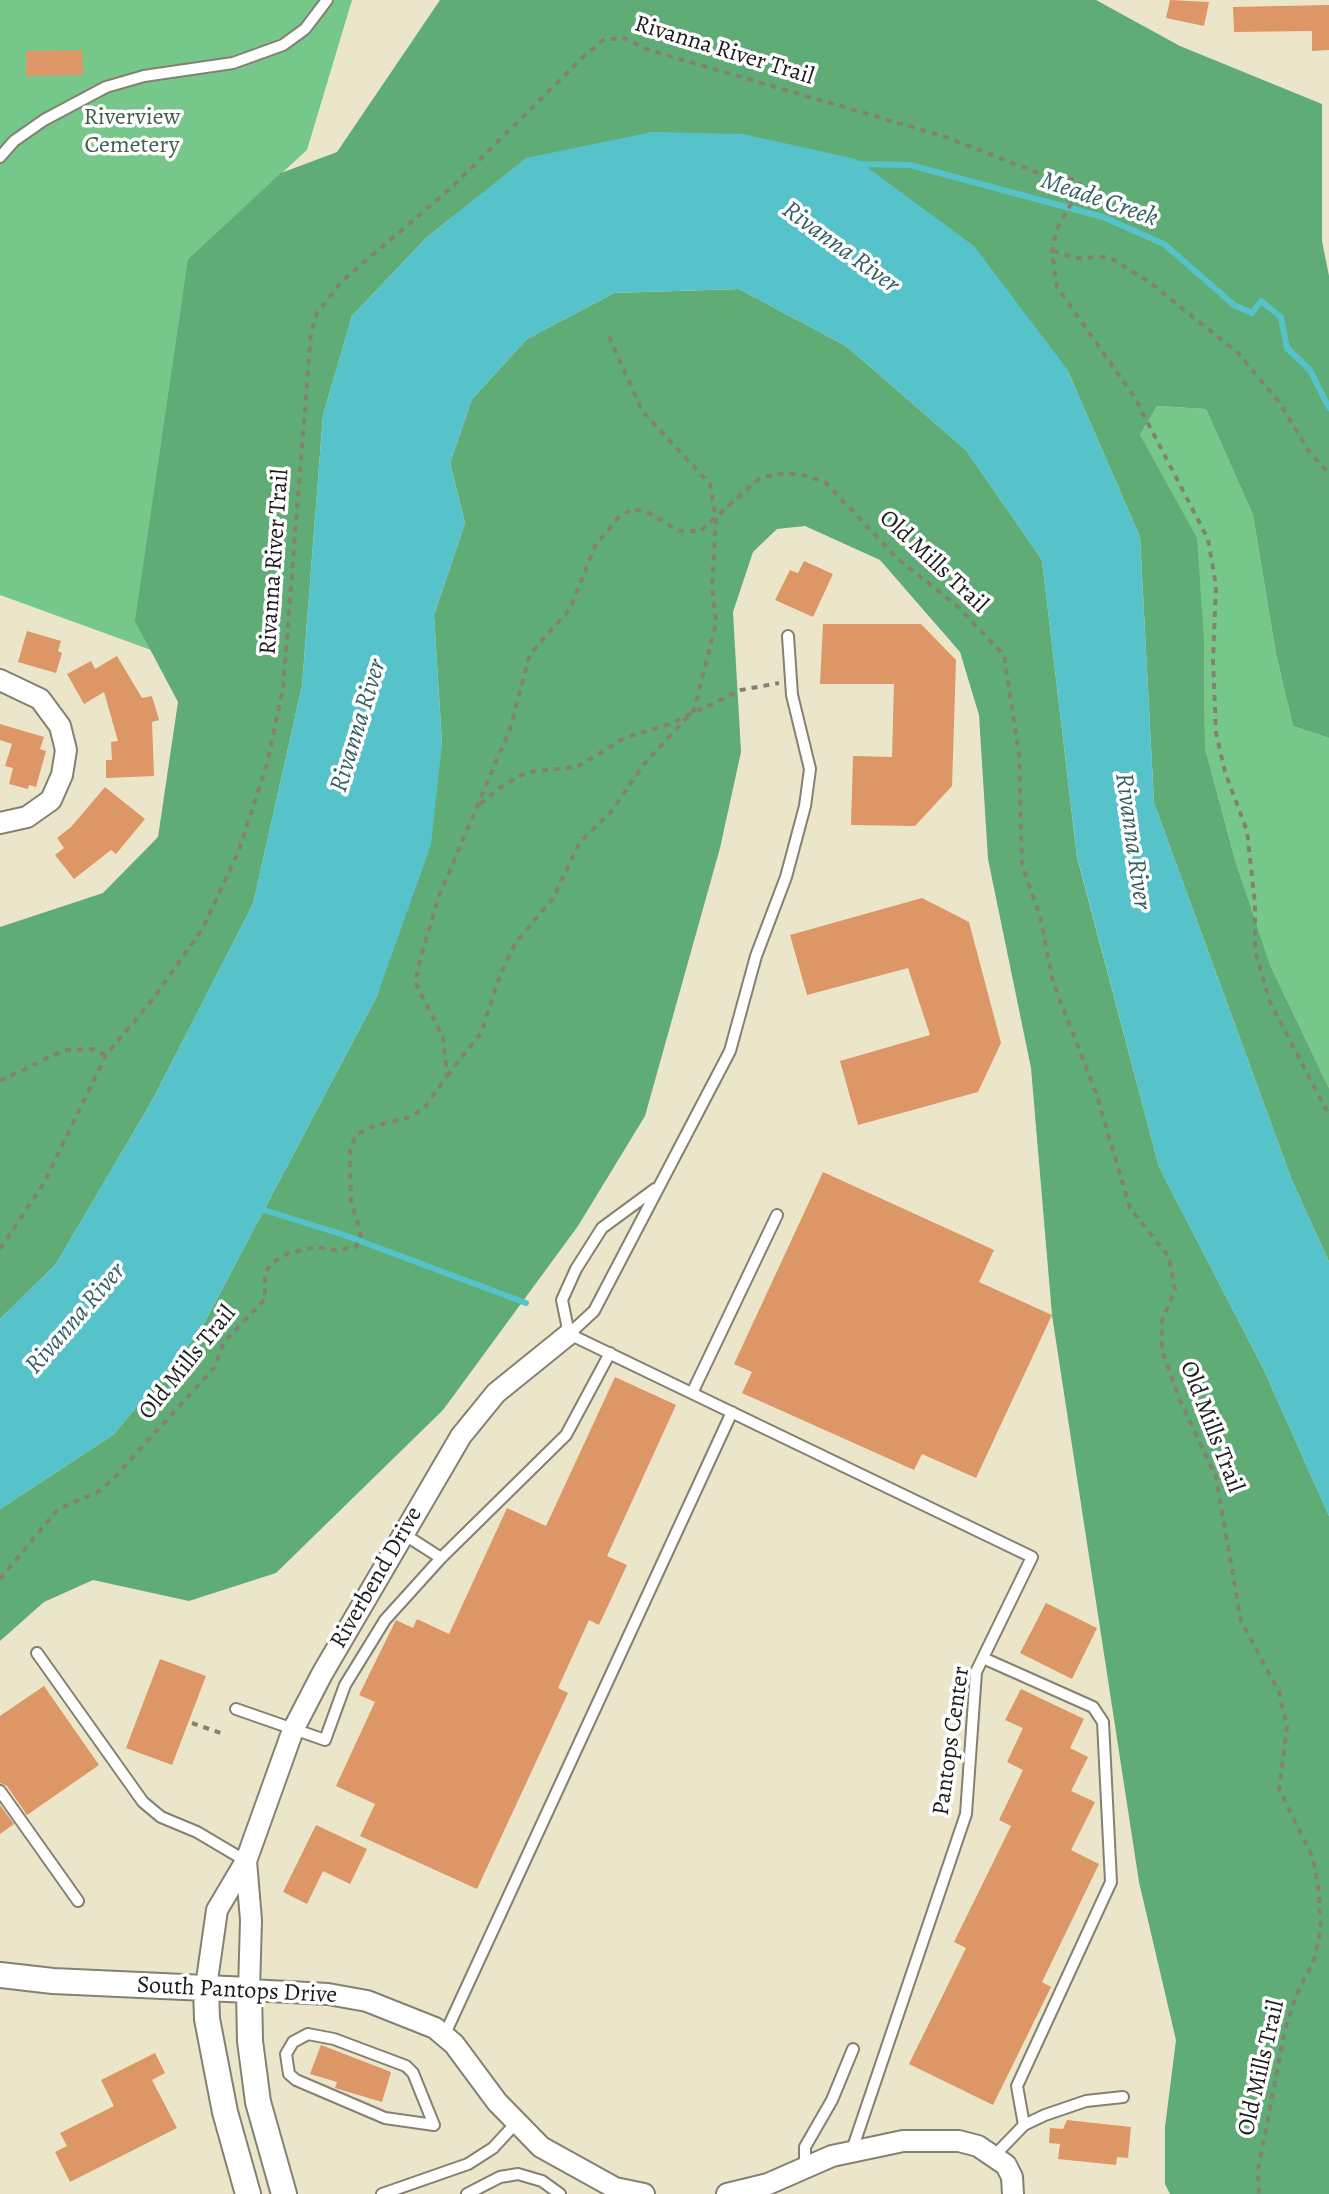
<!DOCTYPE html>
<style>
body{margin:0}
canvas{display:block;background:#ebe6c9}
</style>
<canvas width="1329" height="2194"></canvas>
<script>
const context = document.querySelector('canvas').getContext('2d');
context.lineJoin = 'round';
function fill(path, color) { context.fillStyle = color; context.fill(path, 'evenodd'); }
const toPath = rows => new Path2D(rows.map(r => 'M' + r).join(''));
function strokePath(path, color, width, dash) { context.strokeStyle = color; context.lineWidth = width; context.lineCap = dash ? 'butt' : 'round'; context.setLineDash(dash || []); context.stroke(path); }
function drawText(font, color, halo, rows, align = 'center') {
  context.font = font + ' Alegreya,serif'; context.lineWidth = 7; context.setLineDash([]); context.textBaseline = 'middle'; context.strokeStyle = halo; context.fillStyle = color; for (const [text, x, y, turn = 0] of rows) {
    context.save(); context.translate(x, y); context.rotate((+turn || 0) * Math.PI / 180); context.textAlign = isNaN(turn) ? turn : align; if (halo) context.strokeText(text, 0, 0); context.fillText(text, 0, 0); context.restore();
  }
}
const green = toPath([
 [0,0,352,0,307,150,188,259,184,662,0,595],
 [1157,406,1206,409,1253,515,1276,654,1293,726,1329,738,1329,1088,1271,967,1235,860,1205,748,1204,640,1140,435]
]);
const forest = toPath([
 [440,0,1096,0,1180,46,1322,104,1322,241,1329,276,1329,738,1293,726,1276,654,1253,515,1206,409,1157,406,1140,435,1197,538,1204,640,1205,748,1235,860,1271,967,1329,1088,1329,1262,1291,1178,1154,803,1140,537,1067,369,526,159,427,237,352,316,323,415,302,686,253,904,153,1099,56,1264,0,1319,0,927,103,893,158,837,178,702,135,621,188,259,281,173,337,152],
 [739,289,846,346,966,450,1042,560,1077,857,1159,1167,1264,1370,1329,1516,1329,2194,1170,2194,1165,2184,1165,2127,1176,2040,1139,1882,1052,1315,1031,1068,988,859,979,715,960,652,880,560,805,526,777,529,753,552,733,612,741,752,720,848,645,1116,578,1226,443,1410,276,1573,189,1601,93,1580,44,1602,0,1641,0,1509,113,1435,200,1331,377,996,442,743,434,615,465,523,450,463,472,399,527,339,614,293]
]);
const water = toPath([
 [652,132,743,134,856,159,974,246,1067,369,1140,537,1154,803,1291,1178,1329,1262,1329,1516,1264,1370,1159,1167,1077,856,1042,560,966,450,846,346,739,289,614,293,527,339,472,399,450,463,465,523,434,615,442,743,431,845,377,996,200,1331,113,1435,0,1509,0,1319,56,1264,153,1099,253,904,302,686,323,415,352,316,427,237,526,158]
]);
const stream = toPath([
 [857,164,910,165,1103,217,1164,244,1234,305,1252,313,1261,301,1281,317,1287,348,1310,370,1329,408],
 [264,1210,344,1235,526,1303]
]);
const building = toPath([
 [1170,0,1209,2,1204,26,1166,18],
 [1329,5,1329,50,1312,51,1312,31,1234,32,1233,7],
 [82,50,83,75,26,76,26,51],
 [804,561,833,574,813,617,775,600,790,570,798,573],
 [823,624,921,624,956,660,952,786,915,826,851,825,853,756,892,757,894,684,820,684],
 [27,631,61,641,58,651,62,653,56,673,18,662],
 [117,656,142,698,152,696,159,720,152,722,154,776,106,778,106,760,112,760,111,742,118,741,104,692,84,704,67,674,91,661,95,669],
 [0,724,44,737,40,749,46,751,36,787,29,785,28,789,9,784,13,768,5,766,12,744,0,740],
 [105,787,145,819,116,854,111,850,74,879,55,855,64,848,57,838,71,827],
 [922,898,969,922,1001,1043,978,1092,858,1125,840,1061,930,1035,908,968,807,995,790,935],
 [823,1172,994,1250,979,1282,1052,1315,976,1478,922,1454,914,1470,742,1393,752,1372,734,1364],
 [615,1377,676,1405,607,1556,627,1565,599,1625,589,1620,558,1688,568,1693,477,1889,360,1836,375,1804,336,1786,375,1702,359,1695,396,1620,413,1628,417,1619,449,1634,507,1508,546,1526],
 [1046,1603,1097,1628,1072,1679,1020,1653],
 [160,1659,206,1676,172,1765,126,1748],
 [44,1686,99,1765,27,1815,7,1786,0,1783,0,1716],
 [1021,1689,1084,1719,1070,1748,1088,1757,1071,1791,1095,1802,1071,1850,1099,1864,1042,1982,1051,1987,993,2105,909,2064,966,1948,954,1942,1011,1826,999,1820,1023,1770,1007,1762,1023,1728,1005,1720],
 [0,1805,14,1824,0,1834],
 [316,1825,367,1849,350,1884,323,1871,307,1904,283,1892],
 [321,2045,391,2072,382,2102,335,2088,337,2082,310,2074],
 [155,2053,165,2073,152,2080,177,2128,70,2182,55,2152,67,2146,60,2133,114,2106,101,2080],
 [1067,2120,1131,2127,1128,2158,1117,2157,1116,2165,1058,2159,1060,2144,1049,2143,1050,2128,1063,2129]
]);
const path = toPath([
 [1053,251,1074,258,1109,257,1152,284,1238,353,1279,402,1308,450,1329,474],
 [480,804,505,784,528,772,577,767,624,738,670,724,741,690,779,683],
 [447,1076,481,1033,500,975,515,944,553,898,580,842,611,812,644,764,694,710,716,623,712,585,716,520,710,484,642,411,609,336],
 [0,1081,64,1050,92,1049,106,1055],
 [0,1249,44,1183,106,1055,153,999,203,928,239,850,267,764,283,688,311,332,317,313,342,281,451,188,583,57,603,40,624,38,649,50,943,136,1041,174,1077,180,1081,186,1057,229,1052,251,1057,287,1135,398,1208,539,1216,586,1213,660,1216,733,1225,772,1247,831,1255,904,1255,951,1270,1002,1329,1115],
 [0,1579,58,1509,96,1493,113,1479,214,1368,224,1342,265,1299,265,1273,272,1263,289,1253,316,1247,336,1250,356,1247,361,1234,351,1201,350,1150,356,1135,374,1126,410,1117,425,1107,447,1076,443,1037,415,982,420,960,439,896,510,729,530,654,570,609,595,546,618,518,632,509,647,512,679,531,700,531,759,479,776,474,800,474,825,482,898,559,957,606,1004,655,1019,755,1022,865,1040,916,1053,982,1096,1093,1130,1208,1169,1257,1175,1290,1162,1321,1162,1350,1179,1398,1216,1477,1241,1621,1279,1692,1287,1727,1279,1789,1313,1858,1318,1885,1321,1929,1314,1960,1296,1996,1285,2030,1258,2170,1259,2194],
 [192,1723,226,1735]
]);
const service = toPath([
 [0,157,14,141,44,120,106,87,144,76,233,63,283,45,305,29,327,0],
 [569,1334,1032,1557,976,1672,966,1814,852,2150],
 [569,1334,594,1311,730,1051,756,956,786,877,805,806,810,769,792,695,788,636],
 [569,1334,562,1300,576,1269,602,1228,655,1189],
 [692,1393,777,1215],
 [402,1533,441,1558],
 [37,1653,143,1802,161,1817,197,1832,246,1861],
 [983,1658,1093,1707,1103,1722,1111,1882,1017,2086,1024,2125],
 [236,1709,325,1740,345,1685,385,1620,441,1558,566,1435,610,1353],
 [0,1791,78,1901],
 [308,2034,334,2039,406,2066,413,2073,434,2125,385,2118,296,2080,289,2074,286,2054,293,2042,308,2034],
 [444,2036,732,1412],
 [995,2155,1024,2125,1045,2115,1086,2101,1123,2097],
 [805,2167,805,2147,832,2100,853,2049],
 [382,2194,468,2164,493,2148,516,2123],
 [467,2194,500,2177,518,2174,542,2181,560,2194]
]);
const minor = toPath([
 [0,680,40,699,60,726,66,750,62,775,51,800,27,817,0,823],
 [246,1861,251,1920,249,1990,328,1994,367,2001,435,2028,454,2044,497,2102,541,2147,615,2188,644,2194],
 [206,1987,217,1910,246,1861,293,1730,322,1674,461,1436,496,1393,569,1334],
 [727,2194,768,2184,832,2156,903,2141,959,2141,978,2146,1006,2165,1012,2177,1013,2194]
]);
const tertiary = toPath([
 [0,1975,53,1981,249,1990,250,2041,258,2102,284,2194],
 [206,1987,207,2019,225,2112,248,2194]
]);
const streetNames = [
 ["Rivanna River Trail",724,51,17],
 ["Rivanna River Trail",275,562,-86],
 ["Old Mills Trail",933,562,43],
 ["Old Mills Trail",188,1363,-51],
 ["Old Mills Trail",1211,1427,69],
 ["Riverbend Drive",377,1578,-60],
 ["Pantops Center",952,1741,-82],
 ["South Pantops Drive",237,1991,3],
 ["Old Mills Trail",1262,2068,-77]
];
const parkNames = [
 ["Riverview",132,118],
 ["Cemetery",132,146]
];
const waterNames = [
 ["Meade Creek",1099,200,19],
 ["Rivanna River",840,248,36],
 ["Rivanna River",359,726,-73],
 ["Rivanna River",1132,841,82],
 ["Rivanna River",76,1319,-49]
];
fill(green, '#76c88a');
fill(forest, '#60ac76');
fill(water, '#55c3c9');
strokePath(stream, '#55c3c9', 6);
fill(building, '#dd9666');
strokePath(service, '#848172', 14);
strokePath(minor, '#848172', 24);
strokePath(tertiary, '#848172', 28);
strokePath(path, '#848172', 4, [6, 6]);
strokePath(service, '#fff', 10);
strokePath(minor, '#fff', 20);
strokePath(tertiary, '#fff', 24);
drawText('24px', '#1c1c1c', '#fff', streetNames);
drawText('24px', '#406148', '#fff', parkNames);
drawText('italic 26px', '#335f61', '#fff', waterNames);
</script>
